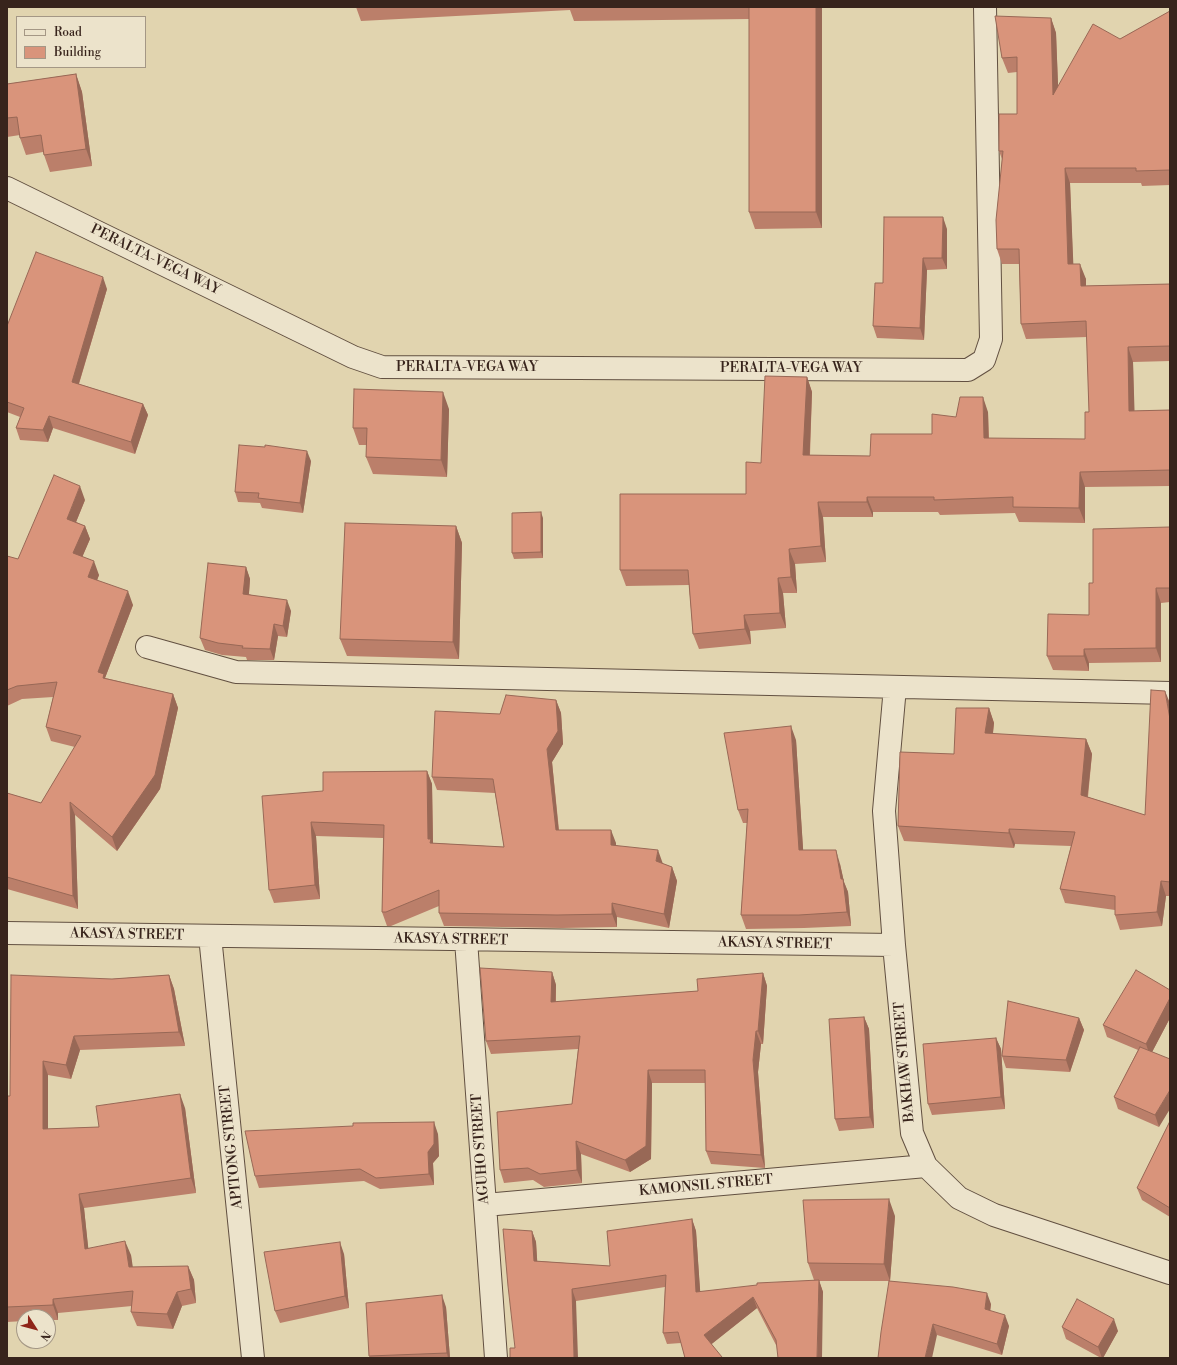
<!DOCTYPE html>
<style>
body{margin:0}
#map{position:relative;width:1177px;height:1365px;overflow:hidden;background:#e1d4af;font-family:"Libre Bodoni",serif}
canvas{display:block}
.frame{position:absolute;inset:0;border:8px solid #38241c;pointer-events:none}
.legend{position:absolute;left:16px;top:16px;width:130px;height:52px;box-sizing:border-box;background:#ece3cb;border:1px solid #a49785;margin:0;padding:5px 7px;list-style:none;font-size:12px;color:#38241c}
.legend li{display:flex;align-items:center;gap:8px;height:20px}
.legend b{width:20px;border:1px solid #a49785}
.north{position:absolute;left:16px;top:1309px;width:40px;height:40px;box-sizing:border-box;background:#ece3cb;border:1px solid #a49785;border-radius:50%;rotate:126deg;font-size:11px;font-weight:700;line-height:16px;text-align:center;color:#38241c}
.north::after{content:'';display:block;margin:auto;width:14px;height:18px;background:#8f2418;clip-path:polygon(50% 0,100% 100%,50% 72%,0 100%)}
</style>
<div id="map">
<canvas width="1177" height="1365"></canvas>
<div class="frame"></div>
<ul class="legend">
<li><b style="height:5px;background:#ece3cb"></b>Road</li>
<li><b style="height:11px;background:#d9947b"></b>Building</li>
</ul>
<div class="north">N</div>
</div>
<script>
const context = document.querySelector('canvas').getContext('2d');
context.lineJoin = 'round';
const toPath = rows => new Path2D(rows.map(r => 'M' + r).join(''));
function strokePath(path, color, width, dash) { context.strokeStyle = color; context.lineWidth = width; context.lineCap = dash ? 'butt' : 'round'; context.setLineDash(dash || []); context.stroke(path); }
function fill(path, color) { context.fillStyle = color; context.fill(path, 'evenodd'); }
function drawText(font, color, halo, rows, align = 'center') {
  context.font = font + ' "Libre Bodoni",serif'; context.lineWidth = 3; context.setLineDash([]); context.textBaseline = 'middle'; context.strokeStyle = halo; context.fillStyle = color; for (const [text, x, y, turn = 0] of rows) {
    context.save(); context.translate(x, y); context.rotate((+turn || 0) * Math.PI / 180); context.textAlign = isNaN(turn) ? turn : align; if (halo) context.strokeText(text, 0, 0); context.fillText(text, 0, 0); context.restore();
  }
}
const minor = toPath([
 [7,188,353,357,382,367,968,370,984,360,991,339,985,7],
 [147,647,236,672,1170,693],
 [895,687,884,811,894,945,912,1133,926,1166,959,1198,994,1215,1170,1273],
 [7,933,894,945],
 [210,936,253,1358],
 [466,940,496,1358],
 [485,1205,926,1166]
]);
const wall = toPath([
 [356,7,822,7,822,228,755,229,749,212,749,19,574,21,570,10,361,21],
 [1170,11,1170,185,1142,186,1141,183,1070,183,1073,264,1086,279,1086,286,1170,284,1170,361,1133,362,1134,411,1170,410,1170,486,1085,487,1085,523,1019,522,1015,513,940,515,938,512,873,512,873,517,823,517,826,562,795,564,797,593,783,593,786,628,750,631,751,644,699,649,693,634,689,585,626,586,620,570,746,494,761,463,807,377,812,392,810,455,870,456,932,434,956,417,988,412,989,439,1085,439,1089,412,1087,337,1026,339,1021,324,1019,264,1002,264,997,249,1002,159,999,151,1017,114,1017,72,1008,73,1002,58,1051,18,1056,33,1058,86,1120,39],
 [76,74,82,92,92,166,50,172,43,152,26,155,20,138,20,135,7,137,7,84],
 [947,229,947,269,927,270,924,340,877,338,873,326,883,283],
 [107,289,79,384,143,404,148,415,135,454,53,428,48,442,20,440,16,428,20,417,7,412,7,326],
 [449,409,447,477,373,474,366,457,367,445,359,445,353,428],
 [311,461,303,513,262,508,260,503,238,502,235,492],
 [85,500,76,522,85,526,90,539,82,557,99,575,97,580,133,605,105,678,173,694,178,708,160,789,117,851,75,815,78,909,7,889,7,793,41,803,75,747,51,741,46,727,53,697,22,699,7,706,7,556,18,559],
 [543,518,543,558,514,559,512,553],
 [456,526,462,543,459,659,347,656,340,639],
 [1170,527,1170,602,1161,603,1161,662,1089,663,1089,671,1053,670,1047,656,1089,615,1093,583],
 [246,567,250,579,249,594,291,611,287,637,278,636,274,660,247,660,246,657,222,655,205,650,200,638],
 [556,700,561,713,563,744,552,762,559,830,616,843,616,845,672,867,677,881,669,928,617,917,617,927,562,928,444,926,439,913,439,906,391,926,387,926,382,912,383,838,316,836,320,899,274,903,269,890,323,791,427,771,432,784,433,843,504,847,495,793,437,790,432,777,500,714],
 [1170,703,1170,896,1166,896,1162,926,1120,930,1115,915,1115,910,1065,903,1060,889,1071,846,1015,844,1014,848,904,841,898,826,989,708,994,723,993,734,1086,739,1092,754,1088,797,1145,815],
 [796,740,803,850,840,864,844,882,848,892,851,926,804,928,746,929,741,915,747,823,743,823,738,810],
 [552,972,556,985,556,1002,698,991,763,973,767,986,763,1044,761,1044,758,1072,765,1168,711,1164,706,1151,705,1083,652,1083,651,1159,630,1172,581,1154,582,1183,544,1187,533,1180,504,1183,500,1170,572,1104,578,1049,491,1054,486,1041],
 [169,975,174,989,185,1046,80,1050,71,1079,48,1075,48,1129,99,1127,185,1108,196,1193,84,1208,88,1248,131,1255,132,1267,188,1266,194,1280,196,1303,182,1306,173,1329,137,1326,131,1312,132,1306,58,1313,58,1320,48,1320,48,1317,24,1317,24,1321,7,1322,7,1096,10,1096,112,979],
 [1170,990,1170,1018,1152,1052,1159,1127,1118,1109,1114,1097,1138,1050,1107,1037,1103,1025],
 [864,1017,869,1029,874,1128,839,1131,835,1119],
 [1079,1018,1084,1030,1070,1072,1006,1068,1002,1056],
 [996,1038,1001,1049,1005,1109,932,1115,928,1104],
 [1170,1121,1170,1217,1142,1200,1137,1188],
 [438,1134,439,1156,433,1163,434,1185,380,1189,364,1181,259,1188,255,1176],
 [895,1216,890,1281,991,1304,990,1311,1009,1326,1002,1355,937,1335,889,1281,819,1281,823,1292,776,1345,757,1308,711,1344,722,1358,685,1358,681,1343,667,1344,663,1333,665,1287,576,1301,515,1348,532,1231,536,1242,537,1261,610,1266,692,1219,696,1231,700,1292,814,1280,808,1263],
 [344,1254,349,1308,280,1323,275,1311],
 [446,1307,450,1358,370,1358,369,1356],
 [1062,1327,1118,1331,1103,1358,1101,1358,1066,1339]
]);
const shadedWall = toPath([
 [816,7,822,7,822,228,816,212],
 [1051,18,1056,33,1059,110,1053,95],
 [76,74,82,92,92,166,86,149],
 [1065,168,1070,183,1074,280,1068,264],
 [943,217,947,229,947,269,942,258],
 [923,258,927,270,924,340,920,328],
 [1080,264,1086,279,1086,301,1081,286],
 [103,277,107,289,76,393,72,382],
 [1128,347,1133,362,1135,426,1129,411],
 [807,377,812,392,809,470,803,455],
 [443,392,449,409,447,477,441,460],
 [983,397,988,412,989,454,984,438],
 [143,404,148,415,135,454,131,442],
 [49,416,53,428,48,442,43,430],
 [307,451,311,461,303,513,300,503],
 [1080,472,1085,487,1085,523,1079,508],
 [80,486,85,500,72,532,67,519],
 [867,497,873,512,873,517,867,502],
 [818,502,823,517,826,562,821,546],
 [541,512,543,518,543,558,541,552],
 [85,526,90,539,78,567,73,553],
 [456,526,462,543,459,659,453,642],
 [789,549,795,564,797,593,791,577],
 [94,561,99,575,93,591,88,577],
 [246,567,250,579,248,605,243,594],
 [778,578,783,593,786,628,780,613],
 [1156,588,1161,603,1161,662,1156,648],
 [128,591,133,605,105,678,109,687,98,672],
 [287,600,291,611,287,637,283,626],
 [744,615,750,631,751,644,745,629],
 [274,624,278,636,274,660,270,649],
 [1084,649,1089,663,1089,671,1084,656],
 [1165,691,1170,703,1170,719],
 [173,694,178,708,160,789,117,851,112,837],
 [556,700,561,713,563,744,552,762,560,844,556,830,547,749],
 [989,708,994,723,991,748,985,733],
 [791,726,796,740,804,863,799,850],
 [1086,739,1092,754,1086,810,1081,795],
 [427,771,432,784,433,846,428,839],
 [70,802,75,815,78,909,73,896],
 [311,822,316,836,320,899,315,885],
 [1009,829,1015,844,1014,848,1009,833],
 [611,830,616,843,616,858,611,845],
 [658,850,663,864,656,861],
 [836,850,840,864,844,882,848,892,851,926,847,912],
 [672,867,677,881,669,928,664,914],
 [1161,881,1166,896,1162,926,1157,912],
 [612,903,617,917,617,927,612,914],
 [552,972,556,985,555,1015,551,1002],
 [763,973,767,986,763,1044,758,1031],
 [169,975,174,989,185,1046,179,1032],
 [1170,998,1170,1018,1150,1056,1146,1044],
 [864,1017,869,1029,874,1128,870,1117],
 [1079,1018,1084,1030,1070,1072,1066,1060],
 [756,1031,761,1044,758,1072,765,1168,761,1155,753,1060],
 [74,1036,80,1050,71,1079,66,1065],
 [996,1038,1001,1049,1005,1109,1001,1097],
 [43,1061,48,1075,48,1144,43,1129],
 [648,1070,652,1083,651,1159,630,1172,625,1160],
 [1170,1090,1170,1109,1159,1127,1155,1115],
 [180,1094,185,1108,196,1193,191,1178],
 [434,1122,438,1134,439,1156,433,1163,434,1185,429,1174,428,1152],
 [576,1141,581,1154,582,1183,577,1170],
 [79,1194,84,1208,90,1264,85,1249],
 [889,1199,895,1216,890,1281,884,1264],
 [692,1219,696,1231,701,1303,696,1292],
 [532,1231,536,1242,538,1273,534,1261],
 [125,1241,131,1255,135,1281,129,1267],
 [340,1242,344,1254,349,1308,345,1296],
 [188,1266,194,1280,196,1303,191,1289],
 [819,1280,823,1292,822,1358,817,1358],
 [572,1289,576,1301,578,1358,574,1358],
 [177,1292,182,1306,173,1329,167,1314],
 [987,1293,991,1304,989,1320,985,1309],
 [442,1295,446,1307,450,1358,448,1358,447,1353],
 [753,1297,757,1308,708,1347,704,1335],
 [53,1299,58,1313,58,1320,53,1305],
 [1005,1315,1009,1326,1002,1355,997,1344],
 [1114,1319,1118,1331,1103,1358,1102,1358,1098,1347],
 [933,1324,937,1335,932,1358,925,1358]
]);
const building = toPath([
 [749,7,816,7,816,212,749,212,749,7],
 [1170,11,1170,170,1136,171,1136,168,1065,168,1068,264,1080,264,1081,286,1170,284,1170,346,1128,347,1129,411,1170,410,1170,470,1080,472,1079,508,1013,507,1013,497,934,500,934,497,867,497,867,502,818,502,821,546,789,549,791,577,778,578,780,613,744,615,745,629,693,634,688,570,620,570,620,494,746,494,746,462,761,463,765,376,807,377,803,455,870,456,871,434,932,434,932,414,956,417,960,397,983,397,984,438,1085,439,1085,412,1089,412,1086,321,1021,324,1019,249,997,249,996,220,1003,151,999,151,999,114,1017,114,1017,57,1002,58,995,16,1051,18,1053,95,1093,24,1120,39,1170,11],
 [76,74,86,149,44,155,41,135,20,138,17,117,7,118,7,84,76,74],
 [884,217,943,217,942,258,923,258,920,328,873,326,875,283,883,283,884,217],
 [36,252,103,277,72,382,143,404,131,442,49,416,43,430,16,428,24,408,7,402,7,326,36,252],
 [354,389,443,392,441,460,366,457,367,428,353,428,354,389],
 [239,445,265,447,265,445,307,451,300,503,258,498,259,493,235,492,239,445],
 [54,475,80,486,67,519,85,526,73,553,94,561,88,577,128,591,98,672,104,674,103,678,173,694,155,775,112,837,70,802,73,896,7,877,7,793,41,803,81,736,46,727,57,682,17,686,7,690,7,556,18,559,54,475],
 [541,512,541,552,512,553,512,513,541,512],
 [345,523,456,526,453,642,340,639,345,523],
 [1170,527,1170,588,1156,588,1156,648,1084,649,1084,656,1047,656,1048,614,1089,615,1089,583,1093,583,1093,529,1170,527],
 [208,563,246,567,243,594,287,600,283,626,274,624,270,649,242,648,243,646,218,643,200,638,208,563],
 [1151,690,1165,691,1170,719,1170,882,1161,881,1157,912,1115,915,1115,896,1060,889,1075,832,1009,829,1009,833,898,826,900,752,954,754,956,708,989,708,985,733,1086,739,1081,795,1145,815,1151,690],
 [506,695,556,700,558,731,547,749,556,830,611,830,611,845,658,850,656,861,672,867,664,914,612,903,612,914,557,915,439,913,439,890,386,912,382,912,384,825,311,822,315,885,269,890,262,796,323,791,323,772,427,771,428,839,431,839,430,843,504,847,493,779,432,777,435,711,500,714,506,695],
 [791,726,799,850,836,850,841,879,843,879,847,912,799,915,741,915,748,809,738,810,724,733,791,726],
 [480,968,552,972,551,1002,698,991,697,979,763,973,758,1031,756,1031,753,1060,761,1155,706,1151,705,1070,648,1070,646,1146,625,1160,576,1141,577,1170,540,1174,528,1168,500,1170,497,1112,572,1104,580,1036,486,1041,480,968],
 [1136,970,1170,990,1170,998,1146,1044,1103,1025,1136,970],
 [11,975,112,979,169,975,179,1032,74,1036,66,1065,43,1061,43,1129,99,1127,96,1106,180,1094,191,1178,79,1194,85,1249,125,1241,129,1267,188,1266,191,1289,177,1292,167,1314,131,1312,133,1291,53,1299,53,1305,7,1307,7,1096,10,1096,11,975],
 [1008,1001,1079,1018,1066,1060,1002,1056,1008,1001],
 [864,1017,870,1117,835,1119,829,1019,864,1017],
 [996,1038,1001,1097,928,1104,923,1044,996,1038],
 [1140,1047,1170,1059,1170,1090,1155,1115,1114,1097,1140,1047],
 [1170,1121,1170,1208,1137,1188,1170,1121],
 [434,1122,434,1144,428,1152,429,1174,376,1178,360,1169,255,1176,245,1131,353,1126,353,1123,434,1122],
 [889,1199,884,1264,808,1263,803,1200,889,1199],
 [692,1219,696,1292,757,1285,757,1283,819,1280,817,1358,778,1358,776,1340,753,1297,704,1335,722,1357,722,1358,685,1358,678,1332,663,1333,666,1275,572,1289,574,1358,510,1358,510,1348,515,1348,508,1286,503,1229,532,1231,534,1261,610,1266,607,1231,692,1219],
 [340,1242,345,1296,275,1311,264,1252,340,1242],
 [889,1281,953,1287,987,1293,985,1309,1005,1315,997,1344,933,1324,925,1358,878,1358,881,1332,889,1281],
 [442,1295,447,1353,369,1356,366,1303,442,1295],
 [1077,1299,1114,1319,1098,1347,1062,1327,1077,1299]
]);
const streetNames = [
 ["PERALTA-VEGA WAY",155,260,26],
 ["PERALTA-VEGA WAY",467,368],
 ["PERALTA-VEGA WAY",791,369],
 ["AKASYA STREET",127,935,1],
 ["AKASYA STREET",451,940,1],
 ["AKASYA STREET",775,944,1],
 ["BAKHAW STREET",905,1062,-95],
 ["APITONG STREET",232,1147,-96],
 ["AGUHO STREET",481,1149,-94],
 ["KAMONSIL STREET",706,1186,-5]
];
strokePath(minor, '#625041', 24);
strokePath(minor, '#ece3cb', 22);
fill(wall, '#bb7f6a');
fill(shadedWall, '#986856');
fill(building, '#d9947b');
strokePath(building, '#986856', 1);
drawText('14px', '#38241c', '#ece3cb', streetNames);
</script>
